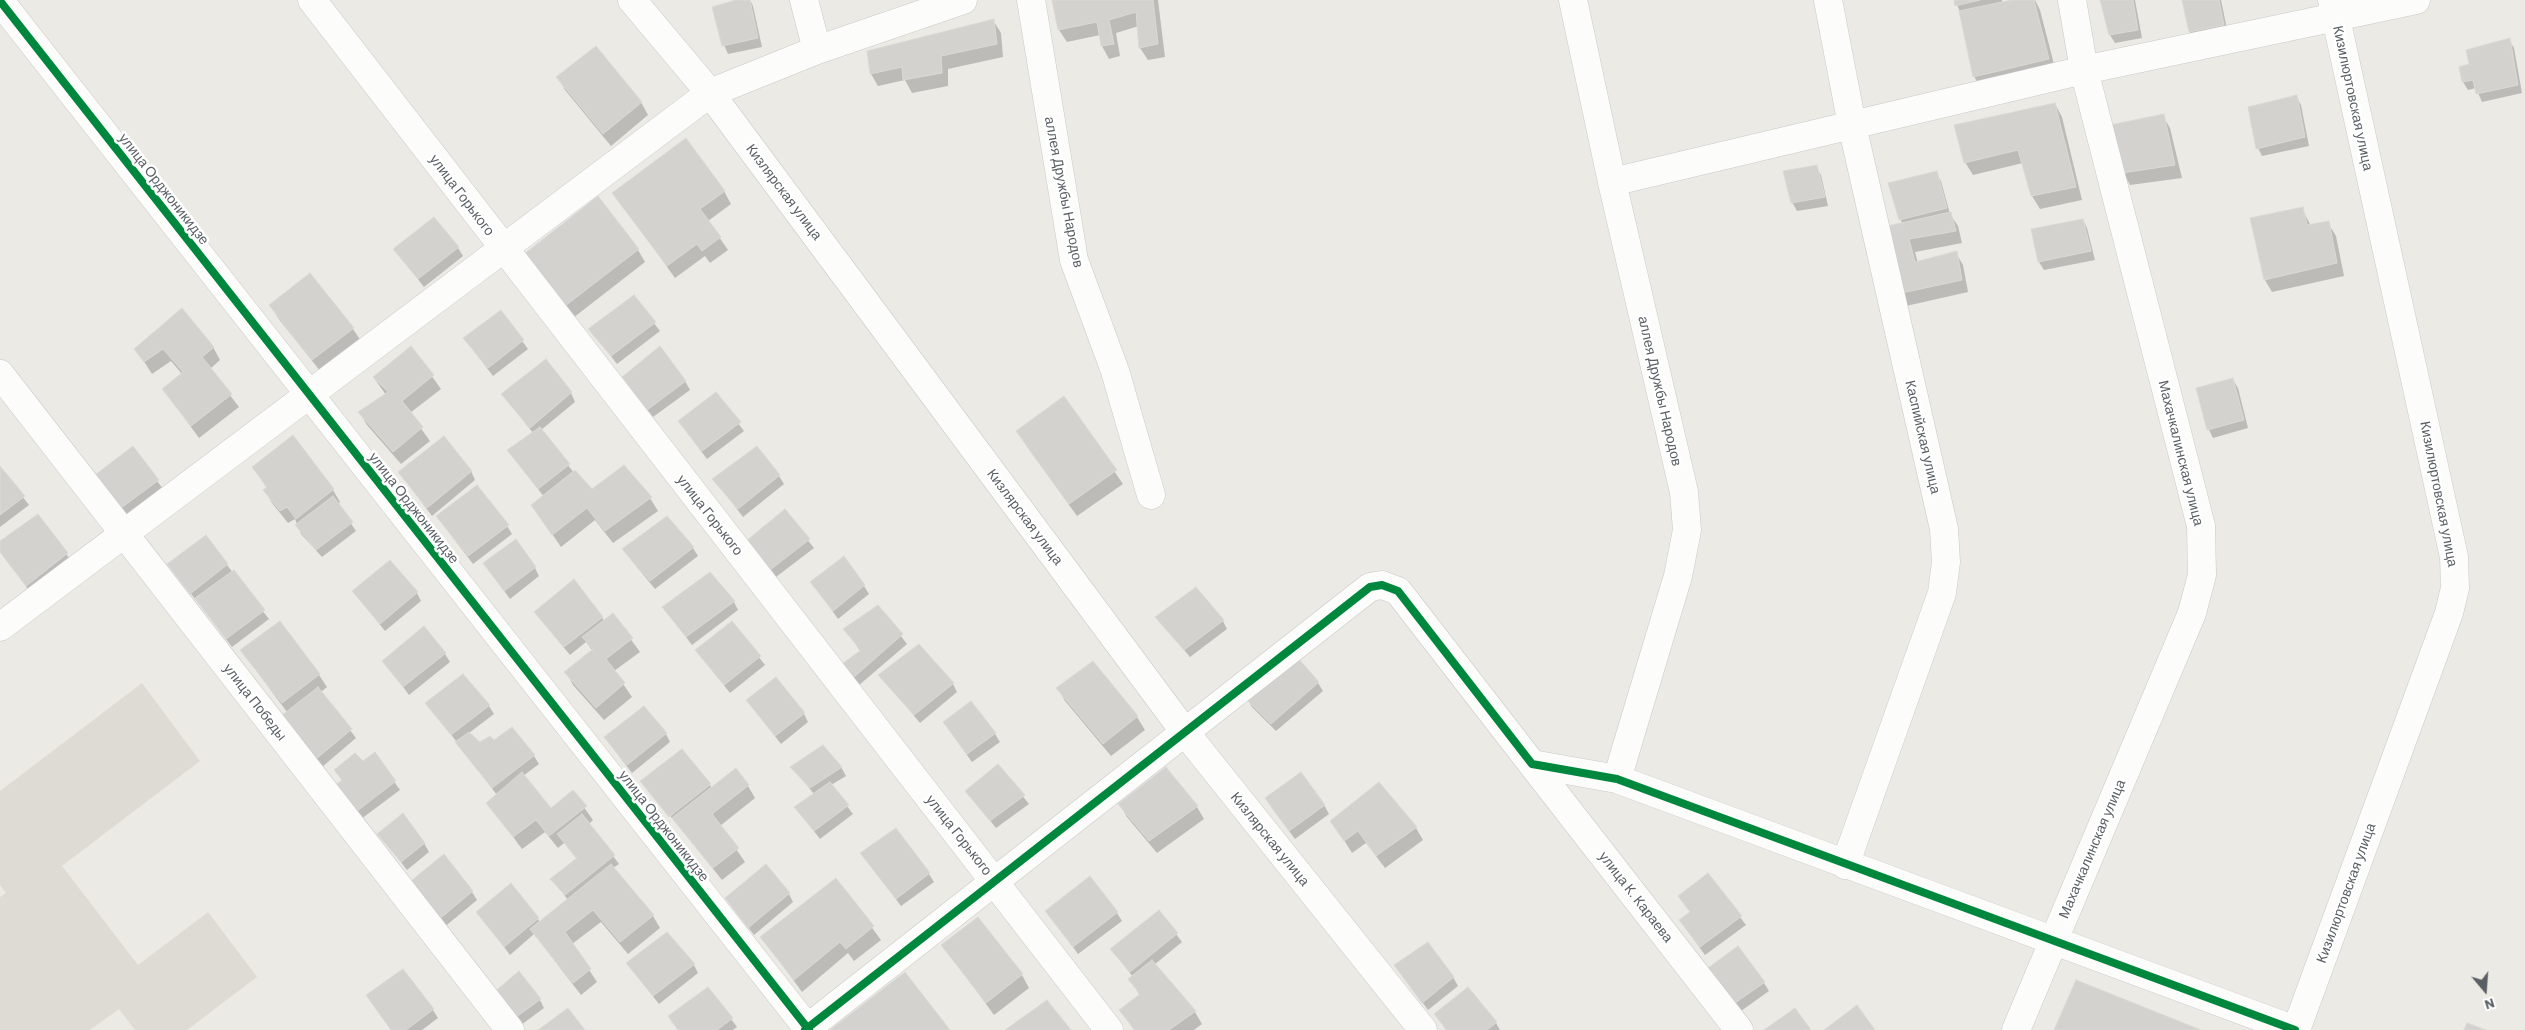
<!DOCTYPE html>
<meta charset="utf-8">
<style>
body{margin:0}
#map{position:relative;width:2525px;height:1030px;overflow:hidden;background:#eceae5;font-family:Barlow,sans-serif}
canvas{display:block}
.north{position:absolute;left:2460px;top:965px;width:50px;height:50px;-webkit-text-stroke:4px #fff;paint-order:stroke;rotate:162deg;font-size:14px;font-weight:700;line-height:20px;text-align:center;color:#5a5f64}
.north::after{content:'';display:block;margin:auto;width:18px;height:22px;background:#5a5f64;clip-path:polygon(50% 0,100% 100%,50% 72%,0 100%)}
</style>
<div id="map">
<canvas width="2525" height="1030"></canvas>
<div class="north">N</div>
</div>
<script>
const context = document.querySelector('canvas').getContext('2d');
context.lineJoin = 'round';
function fill(path, color) { context.fillStyle = color; context.fill(path, 'evenodd'); }
const toPath = rows => new Path2D(rows.map(r => 'M' + r).join(''));
function strokePath(path, color, width, dash) { context.strokeStyle = color; context.lineWidth = width; context.lineCap = dash ? 'butt' : 'round'; context.setLineDash(dash || []); context.stroke(path); }
function drawText(font, color, halo, rows, align = 'center') {
  context.font = font + ' Barlow,sans-serif'; context.lineWidth = 5; context.setLineDash([]); context.textBaseline = 'middle'; context.strokeStyle = halo; context.fillStyle = color; for (const [text, x, y, turn = 0] of rows) {
    context.save(); context.translate(x, y); context.rotate((+turn || 0) * Math.PI / 180); context.textAlign = isNaN(turn) ? turn : align; if (halo) context.strokeText(text, 0, 0); context.fillText(text, 0, 0); context.restore();
  }
}
const education = toPath([
 [142,683,200,761,62,866,138,965,208,912,257,977,187,1030,135,1030,119,1009,90,1030,0,1030,0,897,6,893,0,885,0,791]
]);
const shadow = toPath([
 [741,0,750,0,753,6,762,47,728,54,724,45],
 [1054,0,1158,0,1165,57,1148,60,1140,48,1139,26,1116,33,1120,56,1109,59,1102,46,1100,35,1067,42,1059,30],
 [1955,0,2002,0,2002,3,2035,0,2040,10,2056,72,1981,89,1974,76,1960,12],
 [2101,0,2135,0,2142,38,2115,43,2110,35],
 [2183,0,2221,0,2228,34,2195,40,2190,32],
 [993,20,1001,33,1003,57,948,69,948,86,912,93,905,80,878,86,871,74],
 [2509,40,2514,48,2522,93,2482,102,2476,88,2468,90,2463,82,2470,65],
 [558,77,641,102,648,115,611,146,565,90],
 [2296,96,2301,105,2309,146,2262,156,2258,148],
 [2055,104,2062,117,2082,200,2040,209,2032,196,2023,163,1973,175,1965,162],
 [2163,116,2170,128,2182,178,2130,185,2123,172],
 [1816,167,1821,175,1828,206,1797,211,1792,202],
 [1936,172,1941,181,1950,214,1958,226,1962,243,1915,252,1918,263,1956,253,1963,265,1968,292,1906,306,1899,293,1903,224,1900,219],
 [724,191,731,204,708,221,728,250,710,263,705,256,675,278,614,193],
 [2302,209,2311,226,2328,223,2336,236,2344,276,2272,292,2265,280],
 [2083,220,2087,228,2095,260,2044,270,2039,262,2032,230],
 [458,248,463,256,424,287,394,249],
 [638,250,645,262,573,318,532,268],
 [310,275,353,329,361,341,321,372,278,318,271,306],
 [634,297,660,331,617,364,590,329],
 [501,312,528,349,493,376,464,338],
 [213,347,220,360,210,369,239,407,199,438,164,390,182,374,171,361,152,374,136,349],
 [411,347,441,389,410,413,430,441,401,464,367,425,360,413,386,395,374,378],
 [623,377,685,381,690,390,653,417],
 [2233,380,2238,388,2248,428,2213,438,2209,430,2197,389],
 [571,393,575,402,541,430,574,473,592,490,623,467,650,498,658,511,613,543,595,520,561,547,533,506,544,497,509,450,533,433,502,394],
 [716,394,744,431,707,459,679,422],
 [1064,398,1123,484,1077,516,1025,444],
 [293,437,333,490,340,502,338,504,356,531,322,557,301,534,295,519,288,523,272,503,265,490,267,488,253,468],
 [133,448,163,489,127,516,96,475],
 [0,468,29,505,0,527],
 [471,471,475,480,432,516,399,472],
 [779,476,784,484,743,517,714,479],
 [784,511,814,548,776,577,753,549],
 [38,515,72,562,31,593,1,553,0,542],
 [437,517,507,526,512,534,473,564],
 [693,548,698,556,655,589,623,550],
 [168,564,227,565,269,619,232,647],
 [535,568,539,576,510,599,490,571],
 [812,582,864,586,869,594,838,619],
 [353,591,417,593,421,601,385,631],
 [734,602,738,610,692,645,663,607],
 [878,606,907,644,858,686,848,672,861,652,845,629],
 [535,613,602,617,604,621,613,615,640,652,614,671,632,697,604,720,573,685,566,672,593,651,586,642,570,655],
 [1156,617,1223,621,1227,629,1190,657],
 [280,622,319,675,327,687,321,692,356,738,322,767,287,724,287,712,241,650],
 [732,623,765,665,730,693,696,650],
 [445,654,450,662,409,695,384,661],
 [1093,663,1137,717,1145,730,1111,756,1065,701,1058,688],
 [880,675,953,684,957,692,920,723],
 [1318,683,1323,691,1276,731,1252,707,1247,699],
 [747,700,804,714,808,722,781,744],
 [427,703,489,706,494,714,469,733,480,744,494,741,534,756,539,764,523,776,551,810,573,792,593,820,589,824,619,864,613,868,653,916,660,928,628,954,601,922,572,944,597,982,581,995,534,934,510,955,478,912,538,919,540,923,568,900,552,879,577,859,564,843,558,848,545,832,522,849,488,803,497,795],
 [949,730,995,734,1000,742,972,762],
 [666,734,670,742,632,773,605,738],
 [682,750,712,788,748,786,755,798,720,826,745,862,722,880,642,781],
 [375,754,400,790,357,822,343,781,336,770,363,763],
 [998,766,1029,804,996,828,967,792],
 [792,767,841,767,846,776,831,785,853,814,820,839,796,808,814,794],
 [1120,805,1197,807,1204,819,1157,853,1127,817],
 [1324,805,1329,814,1295,839,1271,807],
 [1332,821,1416,828,1423,840,1385,868,1366,843,1352,853],
 [379,834,424,843,429,852,407,870],
 [862,854,929,874,934,882,901,906],
 [1708,875,1746,925,1705,955,1686,929,1691,913,1679,896],
 [836,879,881,940,854,961,848,953,802,992,762,937],
 [408,885,472,892,477,900,442,929],
 [789,894,793,902,754,935,732,906],
 [1159,911,1182,942,1154,965,1195,1012,1202,1024,1194,1030,1134,1030,1121,1010,1140,996,1130,979,1133,977,1111,949],
 [1117,913,1122,921,1078,954,1052,919],
 [943,945,1022,975,1029,988,994,1015],
 [694,965,698,973,659,1004,633,971],
 [1395,965,1453,977,1458,986,1428,1010],
 [1715,977,1764,983,1769,991,1741,1011],
 [708,988,737,1027,733,1030,678,1030,669,1017],
 [493,994,540,1000,544,1008,517,1028],
 [367,996,433,1010,438,1018,422,1030,391,1030],
 [1435,1014,1496,1023,1500,1030,1446,1030]
]);
const building = toPath([
 [736,0,750,0,758,38,722,46,712,7,736,0],
 [1052,0,1153,0,1158,44,1139,48,1136,12,1109,20,1114,44,1101,46,1097,22,1058,30,1052,0],
 [1954,0,1980,0,1955,6,1954,0],
 [2012,0,2034,0,2049,59,1973,77,1959,11,2012,0],
 [2100,0,2133,0,2138,30,2109,35,2100,0],
 [2182,0,2219,0,2224,25,2189,32,2182,0],
 [994,19,997,44,941,56,942,73,903,80,902,67,870,74,867,51,994,19],
 [2510,38,2518,85,2476,94,2473,80,2462,82,2459,67,2469,64,2466,50,2510,38],
 [596,46,642,102,603,134,556,77,596,46],
 [2297,95,2305,137,2256,149,2248,107,2297,95],
 [2055,103,2076,187,2031,196,2018,150,1964,163,1954,125,2055,103],
 [2164,114,2175,165,2122,173,2110,125,2164,114],
 [686,138,725,191,700,209,721,237,702,251,697,244,667,266,612,193,686,138],
 [1817,165,1825,197,1791,203,1783,171,1817,165],
 [1937,171,1947,208,1899,220,1888,183,1937,171],
 [598,196,639,249,565,306,523,255,598,196],
 [2303,207,2307,225,2329,221,2337,263,2264,280,2250,218,2303,207],
 [1951,212,1956,231,1909,239,1915,262,1957,251,1962,280,1897,294,1883,227,1951,212],
 [434,217,459,247,418,279,393,249,434,217],
 [2083,219,2091,251,2038,262,2031,229,2083,219],
 [310,273,354,328,312,360,269,305,310,273],
 [634,295,656,322,611,356,588,329,634,295],
 [182,308,214,347,202,357,232,394,191,426,162,389,183,372,163,349,144,362,134,349,182,308],
 [501,310,524,340,488,368,463,338,501,310],
 [411,346,434,375,402,401,423,427,393,452,358,412,388,392,373,377,411,346],
 [660,346,686,381,647,410,622,377,660,346],
 [546,359,572,392,530,428,501,394,546,359],
 [2233,378,2244,420,2207,430,2196,388,2233,378],
 [716,392,741,422,702,451,678,421,716,392],
 [1064,396,1117,470,1069,504,1016,431,1064,396],
 [540,427,570,464,538,489,507,450,540,427],
 [293,435,334,489,296,519,287,507,280,511,263,490,267,487,252,467,293,435],
 [444,436,472,471,427,508,398,472,444,436],
 [133,446,159,480,121,508,95,475,133,446],
 [757,446,780,475,738,509,712,479,757,446],
 [624,465,652,497,605,531,587,508,552,535,531,505,575,470,592,489,624,465],
 [0,466,25,496,0,515,0,466],
 [477,485,509,525,468,556,436,516,477,485],
 [333,496,353,522,316,550,295,525,333,496],
 [785,509,810,539,770,570,746,541,785,509],
 [38,514,68,553,26,586,0,552,0,541,38,514],
 [667,516,694,547,650,581,622,549,667,516],
 [206,535,228,564,190,594,167,564,206,535],
 [516,539,536,567,504,591,483,563,516,539],
 [844,556,865,585,833,611,810,582,844,556],
 [390,560,418,592,380,624,352,591,390,560],
 [234,570,265,610,226,639,195,598,234,570],
 [710,572,735,601,686,637,662,607,710,572],
 [574,579,603,617,564,647,534,612,574,579],
 [1196,587,1224,620,1184,650,1155,617,1196,587],
 [878,605,903,634,853,678,842,664,861,650,843,629,878,605],
 [613,613,633,638,606,659,625,683,596,708,564,672,593,649,582,637,613,613],
 [280,621,320,674,282,703,240,650,280,621],
 [732,621,761,656,724,685,695,650,732,621],
 [424,626,446,653,403,687,382,661,424,626],
 [919,644,954,683,914,715,878,675,919,644],
 [1298,658,1319,682,1271,724,1246,699,1298,658],
 [1093,661,1138,716,1103,744,1056,688,1093,661],
 [463,674,490,705,451,735,425,703,463,674],
 [776,677,805,713,775,736,746,700,776,677],
 [318,687,352,729,316,759,281,716,318,687],
 [971,701,996,733,967,754,943,722,971,701],
 [644,706,667,733,627,765,604,737,644,706],
 [512,727,535,755,492,788,455,742,469,732,480,742,490,736,494,740,512,727],
 [823,745,842,767,810,788,790,767,823,745],
 [682,749,711,784,669,817,640,781,682,749],
 [375,752,396,781,352,815,331,789,342,780,334,770,355,753,363,761,375,752],
 [998,764,1025,795,990,821,965,791,998,764],
 [1166,767,1198,806,1149,841,1118,804,1166,767],
 [736,768,749,785,712,814,739,848,713,868,672,818,736,768],
 [522,772,551,808,573,790,587,806,549,836,536,820,513,837,486,803,522,772],
 [1301,772,1325,805,1289,831,1265,798,1301,772],
 [830,782,849,805,814,831,794,807,830,782],
 [1379,782,1417,827,1376,856,1358,831,1344,841,1330,821,1379,782],
 [403,813,425,843,401,862,377,834,403,813],
 [582,814,615,855,565,895,550,879,577,858,557,834,582,814],
 [896,828,930,873,896,899,860,853,896,828],
 [444,854,473,891,437,921,406,885,444,854],
 [611,864,654,915,620,942,593,910,565,932,591,969,573,983,530,929,611,864],
 [766,864,790,893,748,928,725,898,766,864],
 [1708,873,1742,916,1700,947,1679,920,1690,912,1678,896,1708,873],
 [1090,876,1118,912,1073,947,1045,911,1090,876],
 [836,878,874,926,846,949,840,942,794,980,760,937,836,878],
 [511,883,539,918,504,947,476,912,511,883],
 [1159,910,1178,933,1130,972,1110,949,1159,910],
 [978,917,1023,974,986,1003,941,945,978,917],
 [667,932,695,964,653,996,626,963,667,932],
 [1428,942,1454,977,1422,1003,1394,965,1428,942],
 [1738,946,1765,982,1735,1003,1708,968,1738,946],
 [1152,960,1196,1011,1169,1030,1135,1030,1119,1010,1140,994,1128,979,1152,960],
 [403,969,434,1009,406,1030,391,1030,366,995,403,969],
 [519,971,541,999,512,1020,492,994,519,971],
 [905,972,950,1030,830,1030,905,972],
 [2076,980,2201,1030,2054,1030,2076,980],
 [708,987,733,1018,717,1030,678,1030,668,1016,708,987],
 [1468,987,1497,1022,1487,1030,1447,1030,1434,1014,1468,987],
 [1047,1000,1071,1030,1005,1030,1047,1000],
 [1857,1005,1875,1030,1824,1030,1857,1005],
 [568,1008,585,1030,538,1030,568,1008],
 [1795,1008,1811,1030,1764,1030,1795,1008],
 [2467,1023,2486,1030,2464,1030,2467,1023]
]);
const minor = toPath([
 [312,0,1109,1030],
 [632,0,710,93,1184,731,1423,1030],
 [804,0,817,50],
 [1031,0,1074,260,1115,371,1151,495],
 [1573,0,1612,182,1684,492,1687,530,1678,576,1617,779],
 [1828,0,1852,125,1944,529,1946,562,1942,593,1845,865],
 [0,1,809,1030],
 [1612,182,2084,70,2416,0],
 [0,374,510,1030],
 [0,627,710,93,817,50,963,0],
 [1532,764,1739,1030],
 [805,1030,1370,587,1382,585,1398,591,1532,764,1617,779,2295,1030],
 [2016,1030,2192,613,2202,575,2201,526,2084,70,2072,0],
 [2296,1030,2449,613,2455,588,2454,557,2332,0]
]);
const cycleway = toPath([
 [0,1,809,1030],
 [805,1030,1370,587,1382,585,1398,591,1532,764,1617,779,2295,1030]
]);
const streetNames = [
 ["Кизилюртовская улица",2353,98,78],
 ["улица Орджоникидзе",164,189,52],
 ["Кизлярская улица",784,192,53],
 ["аллея Дружбы Народов",1064,192,79],
 ["улица Горького",462,195,53],
 ["аллея Дружбы Народов",1660,391,77],
 ["Каспийская улица",1923,437,77],
 ["Махачкалинская улица",2181,453,76],
 ["Кизилюртовская улица",2439,494,79],
 ["улица Орджоникидзе",414,508,52],
 ["улица Горького",710,515,52],
 ["Кизлярская улица",1025,517,53],
 ["улица Победы",255,702,52],
 ["улица Орджоникидзе",664,826,52],
 ["улица Горького",959,835,52],
 ["Кизлярская улица",1270,839,51],
 ["Махачкалинская улица",2092,849,-67],
 ["Кизилюртовская улица",2346,893,-70],
 ["улица К. Караева",1636,897,52]
];
fill(education, '#dedbd4');
fill(shadow, '#0003');
fill(building, '#d3d2cf');
strokePath(building, '#dbd9d4', 1);
strokePath(minor, '#c9c9c9', 29);
strokePath(minor, '#fcfcfb', 28);
strokePath(cycleway, '#00873e', 8);
drawText('14px', '#5a5f64', '#fff', streetNames);
</script>
